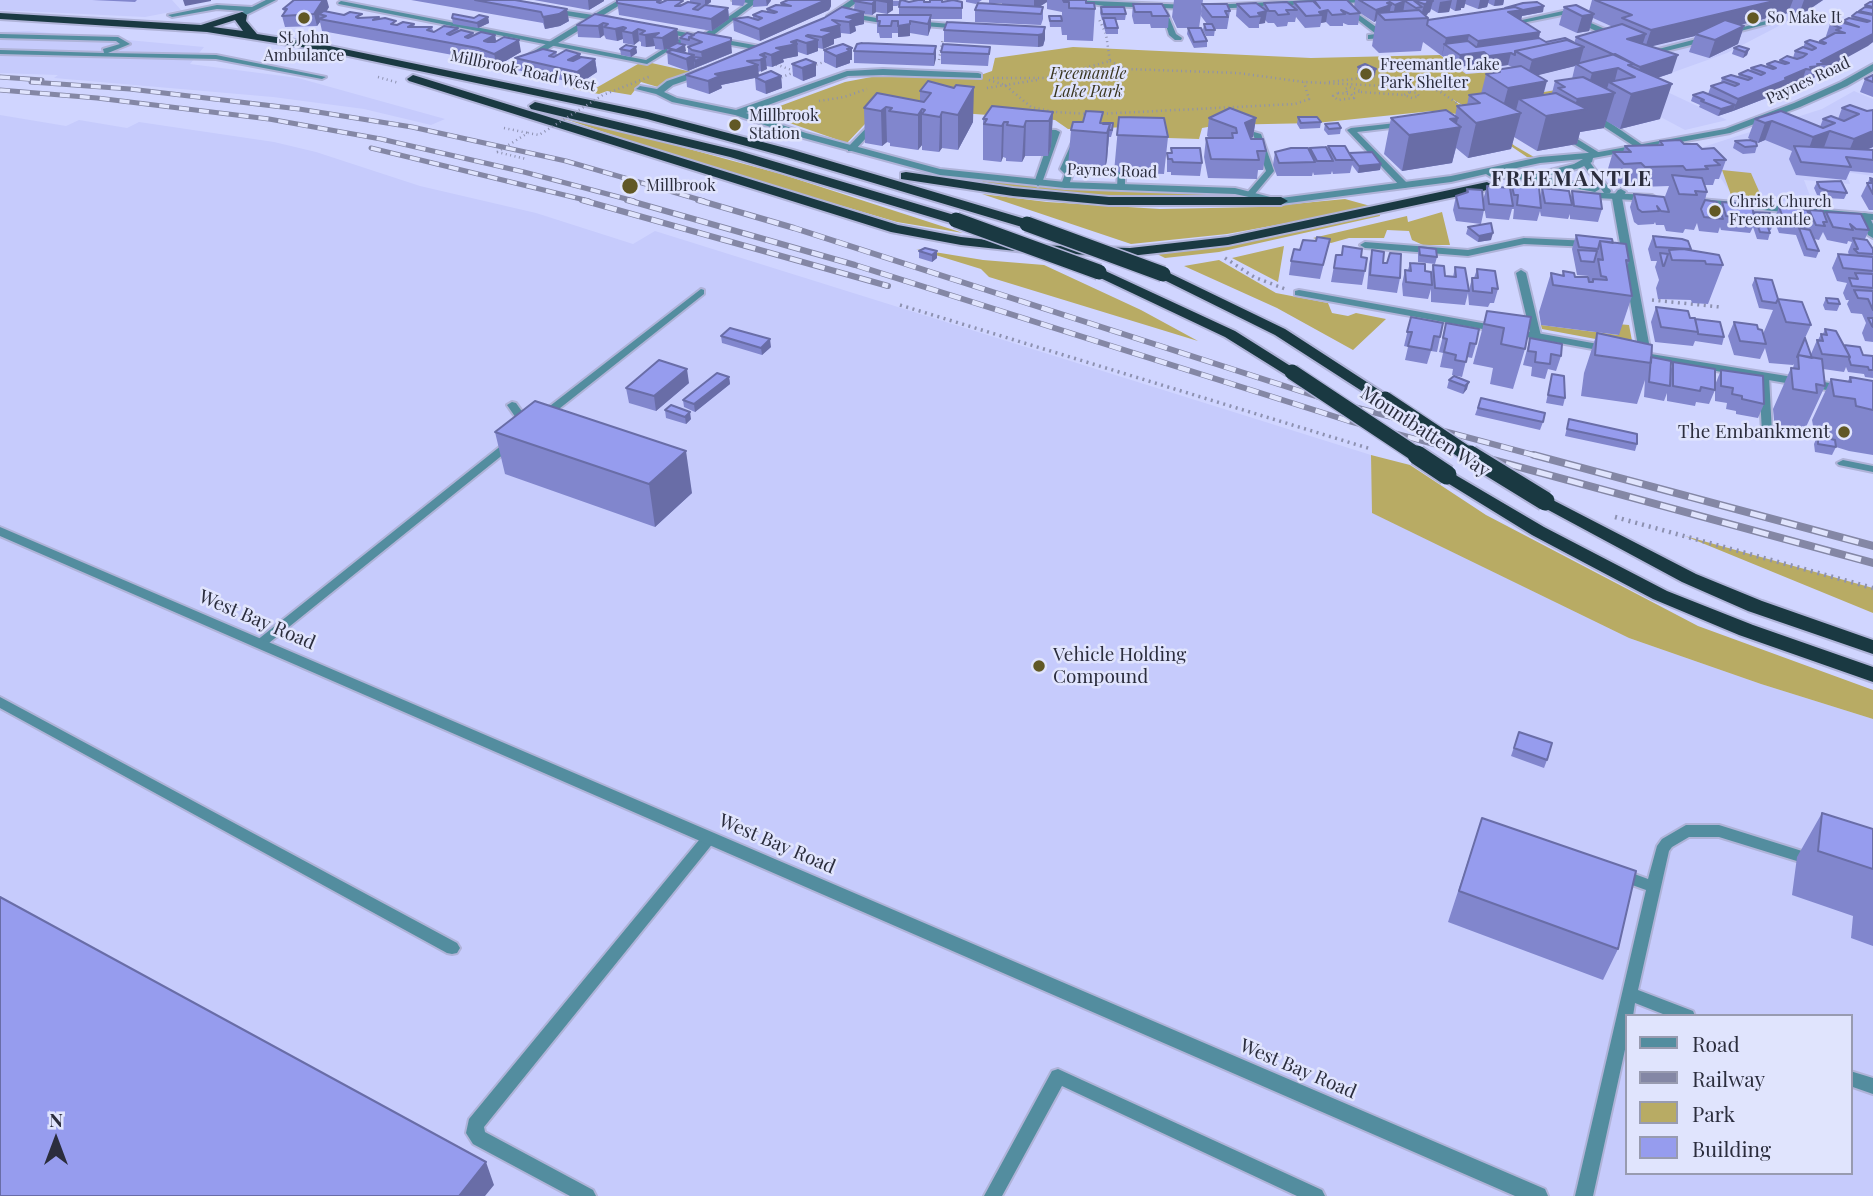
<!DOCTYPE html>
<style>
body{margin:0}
#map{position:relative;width:1873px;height:1196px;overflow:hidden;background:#d0d5ff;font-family:"Playfair Display",serif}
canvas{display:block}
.legend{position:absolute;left:1625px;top:1014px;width:228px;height:161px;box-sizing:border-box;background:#e0e4fd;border:2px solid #989bb0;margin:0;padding:9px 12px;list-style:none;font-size:21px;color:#2b2d3d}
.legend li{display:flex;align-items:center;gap:14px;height:35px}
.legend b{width:35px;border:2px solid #989bb0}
.north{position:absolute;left:21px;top:1105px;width:70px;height:70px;-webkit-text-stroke:5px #e0e4fd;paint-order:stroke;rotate:0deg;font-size:19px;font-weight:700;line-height:28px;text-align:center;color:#2b2d3d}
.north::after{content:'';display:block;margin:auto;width:24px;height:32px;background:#2b2d3d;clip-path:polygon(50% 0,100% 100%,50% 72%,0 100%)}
</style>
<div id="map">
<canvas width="1873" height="1196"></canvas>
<ul class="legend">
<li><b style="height:9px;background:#538d9f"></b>Road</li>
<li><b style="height:9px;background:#8487a5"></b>Railway</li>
<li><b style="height:19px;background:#b8ab64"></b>Park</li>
<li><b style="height:19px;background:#969cee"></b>Building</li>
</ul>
<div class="north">N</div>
</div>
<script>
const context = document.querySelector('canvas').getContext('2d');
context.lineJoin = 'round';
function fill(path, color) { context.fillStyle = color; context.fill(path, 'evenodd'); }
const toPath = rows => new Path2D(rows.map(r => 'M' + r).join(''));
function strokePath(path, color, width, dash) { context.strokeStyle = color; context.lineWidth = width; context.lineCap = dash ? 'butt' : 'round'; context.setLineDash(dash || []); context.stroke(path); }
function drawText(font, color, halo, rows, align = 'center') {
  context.font = font + ' "Playfair Display",serif'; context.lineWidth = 5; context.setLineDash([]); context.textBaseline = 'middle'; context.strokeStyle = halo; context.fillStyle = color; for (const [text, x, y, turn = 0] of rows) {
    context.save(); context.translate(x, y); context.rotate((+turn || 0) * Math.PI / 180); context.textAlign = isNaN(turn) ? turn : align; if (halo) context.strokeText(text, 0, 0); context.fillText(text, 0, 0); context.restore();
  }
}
const built = toPath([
 [0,0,172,0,181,10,145,17,0,10],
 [1651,0,1824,0,1799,18,1796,17,1727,53,1646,82,1727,120,1685,130,1597,83,1544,92,1503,71,1466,74,1431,48,1496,26],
 [29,31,204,47,190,64,298,78,445,119,431,125,364,109,273,97,54,78,58,75,0,73,0,32],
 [1854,91,1873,99,1873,176,1846,172,1850,184,1804,180,1813,204,1733,196,1700,148,1822,109],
 [0,115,66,126,79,120,127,128,139,122,274,142,316,152,420,186,536,213,633,244,655,231,1371,455,1373,513,1629,638,1761,684,1873,719,1873,1196,0,1196],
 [1626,1016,1850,1016,1850,1173,1626,1173]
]);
const green = toPath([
 [1073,47,1311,58,1440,55,1466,74,1503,71,1544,92,1597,83,1602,86,1464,106,1452,99,1515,146,1534,157,1527,157,1465,115,1432,111,1316,123,1219,125,1202,128,1199,139,1168,138,1163,126,1068,129,1055,120,881,107,847,143,761,113,845,82,882,75,978,76,992,71,995,58],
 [647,62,692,72,658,87,641,82,631,95,607,91,599,94,573,89,579,84,596,88,638,64],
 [507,105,575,118,781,174,963,233,897,222,699,164,571,121],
 [1722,170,1751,173,1762,198,1731,195],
 [983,181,1106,189,1240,192,1250,197,1136,198,1062,193,981,183],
 [982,194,1047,202,1160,209,1261,207,1345,199,1374,207,1227,234,1131,244],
 [1379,212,1380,216,1219,252,1165,258,1155,253,1255,240],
 [1442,212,1450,245,1423,245,1412,240,1409,231,1387,230,1384,238,1349,238,1331,243,1313,238,1407,216,1408,222],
 [1284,246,1278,282,1232,258],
 [916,249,983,260,1044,265,1141,310,1198,341,989,277,981,269],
 [1219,260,1276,293,1328,303,1332,313,1348,316,1356,313,1386,319,1353,350,1277,308,1184,266],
 [1617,324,1629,325,1633,346,1542,329,1541,325,1618,335],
 [1371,455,1410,465,1486,515,1698,626,1873,690,1873,719,1761,684,1629,638,1372,513],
 [1685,536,1873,588,1873,613]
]);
const pathFar2 = toPath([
 [939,60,943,38],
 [1110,61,1124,68],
 [772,63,797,72],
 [812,66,830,60],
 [1085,68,1110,61,1106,34,1098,17],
 [378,77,399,83],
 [993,78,1045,78,1073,71,1127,69,1238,73,1304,82,1427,88,1439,91,1463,107],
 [777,79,795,72],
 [989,80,1005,85,1031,107,1055,112,1090,114],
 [1329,82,1377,76,1406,83],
 [987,88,1037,80],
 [1347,92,1345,89,1350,87,1361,91,1352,94],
 [1361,92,1404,95],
 [1410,92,1417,93,1419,96,1412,98,1404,95,1410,92],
 [1338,93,1351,94,1354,98,1338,100,1333,96,1338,93],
 [819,101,844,97,867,89],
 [1098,114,1295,104,1309,99,1304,82],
 [504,128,528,133],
 [497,152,526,159]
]);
const pathFar1 = toPath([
 [1225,258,1254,277,1285,289],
 [1652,300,1720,307],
 [900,305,1371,449]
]);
const path = toPath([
 [1615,517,1873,588]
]);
const service = toPath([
 [732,0,754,0,757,2,707,40,701,40,701,36,748,3,732,0],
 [341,1,646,60,688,34,694,35,647,64,339,4,338,3,341,1],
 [1344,7,1348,7,1386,34,1386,38,1368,39,1368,35,1376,34,1344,9,1344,7],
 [1161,9,1166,10,1176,34,1182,38,1181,40,1175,40,1169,35,1161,9],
 [1563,11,1619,35,1620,37,1613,39,1562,15,1507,26,1504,24,1563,11],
 [1773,19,1776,21,1775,22,1729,34,1725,32,1773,19],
 [0,34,118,37,130,44,108,53,216,55,326,77,322,79,216,59,0,54,0,50,104,53,103,49,120,44,116,41,0,38,0,34],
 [1708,36,1712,38,1711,40,1650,55,1641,50,1645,48,1651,51,1708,36],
 [1600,120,1606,120,1647,148,1640,150,1600,124,1600,120],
 [872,122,879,124,854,151,848,151,848,147,872,122],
 [1405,122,1409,124,1408,126,1357,132,1407,183,1407,187,1404,188,1401,187,1347,130,1351,128,1405,122],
 [1035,129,1056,130,1060,132,1042,183,1038,186,1034,183,1051,134,1035,133,1035,129],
 [1254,132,1261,134,1274,171,1254,195,1251,196,1247,193,1266,171,1253,134,1254,132],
 [1560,132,1566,132,1603,155,1596,157,1560,136,1560,132],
 [1073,140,1080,142,1068,168,1073,173,1069,185,1065,188,1061,185,1065,174,1060,169,1073,140],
 [1583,161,1589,161,1611,191,1610,193,1604,193,1582,163,1583,161],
 [1118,170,1125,172,1125,187,1121,190,1117,187,1118,170],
 [1521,270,1526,273,1541,336,1536,339,1531,336,1516,273,1521,270],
 [701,289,704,290,704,294,545,420,537,420,536,418,537,416,701,289],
 [1764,373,1769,376,1772,433,1767,436,1762,433,1759,376,1764,373],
 [512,402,516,403,531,424,532,426,531,428,523,428,507,405,512,402],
 [511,440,516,443,515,445,264,647,256,647,254,644,256,641,507,441,511,440],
 [1843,460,1873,466,1873,472,1839,465,1837,463,1843,460],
 [0,697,457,943,460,948,457,953,452,954,447,953,0,708,0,697],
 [1686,825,1719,825,1818,856,1820,860,1818,864,1813,866,1719,837,1689,837,1672,847,1669,851,1638,990,1693,1011,1695,1016,1668,1016,1635,1003,1633,1016,1626,1016,1626,1045,1593,1196,1575,1196,1646,890,1613,878,1611,874,1613,870,1618,868,1648,879,1657,846,1662,839,1686,825],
 [709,832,714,834,716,838,714,842,484,1127,485,1132,593,1190,596,1196,570,1196,473,1144,466,1133,469,1119,704,834,709,832],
 [1058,1069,1322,1190,1325,1196,1297,1196,1062,1086,1002,1196,984,1196,1052,1071,1058,1069],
 [1850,1071,1873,1078,1873,1094,1850,1086,1850,1071]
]);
const minor = toPath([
 [266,0,276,0,242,17,238,15,244,11,217,9,172,17,168,15,217,5,252,7,266,0],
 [619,0,628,0,602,16,612,18,612,22,596,20,510,72,503,70,587,19,547,12,547,8,593,15,619,0],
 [851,0,860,0,833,20,827,20,827,16,851,0],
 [1069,0,1190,5,1194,7,1190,9,1104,6,1069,0],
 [1314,0,1370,0,1366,2,1210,9,1206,7,1210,5,1314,0],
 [848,13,894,21,898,23,894,25,845,17,845,13,848,13],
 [914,21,963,25,967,27,963,29,911,25,911,21,914,21],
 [660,28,765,47,769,49,765,51,657,32,656,30,660,28],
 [702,69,705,70,705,74,673,85,664,92,677,98,736,110,847,71,883,69,978,73,981,74,981,78,883,75,848,76,746,113,806,133,940,169,1065,182,1235,188,1286,201,1281,204,1235,194,1065,188,940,175,800,137,735,115,672,102,656,94,636,89,640,86,657,89,667,81,702,69],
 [1621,189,1626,192,1622,198,1651,354,1873,390,1873,398,1629,356,1629,352,1639,352,1612,198,1618,190,1621,189],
 [1864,213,1868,214,1873,224,1873,238,1868,235,1859,216,1864,213],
 [1524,238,1590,241,1595,244,1590,247,1524,244,1468,256,1365,248,1360,245,1365,242,1468,250,1524,238],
 [1299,290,1609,346,1615,349,1609,352,1295,295,1295,291,1299,290],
 [0,527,1545,1189,1548,1196,1515,1196,0,536,0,527]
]);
const tertiary = toPath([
 [1873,64,1873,71,1847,86,1800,107,1730,133,1593,158,1592,162,1580,168,1544,177,1598,187,1600,189,1595,192,1529,180,1491,177,1486,174,1451,182,1281,204,1276,201,1281,198,1451,176,1540,157,1599,152,1725,129,1794,103,1841,82,1873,64],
 [1583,159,1574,164,1531,175,1498,172,1540,163,1583,159],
 [1581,192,1652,195,1657,198,1652,201,1578,197,1576,195,1581,192],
 [1700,199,1873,214,1873,220,1697,204,1697,200,1700,199]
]);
const trunk = toPath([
 [242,12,247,15,246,21,257,34,320,44,648,112,793,150,1032,221,1034,224,1032,227,1022,227,783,156,647,119,320,50,207,32,0,19,0,13,201,25,242,12],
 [235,20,243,31,213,27,235,20],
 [413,75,898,225,961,237,1034,245,1130,248,1228,237,1487,182,1494,186,1487,190,1228,245,1130,256,1034,253,961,245,891,232,409,81,407,79,413,75],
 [535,102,739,151,961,217,963,220,956,224,951,223,730,157,531,109,529,106,535,102],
 [906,172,1013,188,1109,197,1281,197,1288,201,1281,205,1109,205,1013,196,901,179,901,173,906,172],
 [1099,268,1235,331,1300,372,1292,377,1286,375,1225,337,1094,275,1092,272,1099,268],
 [1163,270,1285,329,1393,399,1385,404,1379,402,1275,335,1158,277,1156,274,1163,270],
 [1447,470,1544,527,1667,591,1753,625,1873,667,1873,682,1739,635,1653,599,1532,535,1441,479,1438,475,1441,471,1447,470],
 [1545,496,1696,574,1762,601,1873,640,1873,654,1748,611,1682,582,1539,505,1536,501,1545,496]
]);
const railFar2 = toPath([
 [0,77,42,80],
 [31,82,130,89,299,109,412,127,566,161,704,201],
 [0,90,97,98,269,119,381,139,524,172,634,201],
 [371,148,589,201]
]);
const railFar1 = toPath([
 [582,200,888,286],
 [627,200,855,265,1349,421,1482,457],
 [698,200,794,228,1328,400,1541,457]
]);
const rail = toPath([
 [1475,455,1873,563],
 [1534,455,1873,546]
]);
const pathBridge = toPath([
 [497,152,528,133,539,135,603,95,651,76]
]);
const trunkBridgeFar1 = toPath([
 [956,220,1099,272],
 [1027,224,1163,274],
 [1292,372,1420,457],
 [1385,399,1472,457]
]);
const trunkBridge = toPath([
 [1417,455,1447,475],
 [1470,455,1545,501]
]);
const wall = toPath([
 [92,0,137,0,135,2],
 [411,0,515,0,569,21,560,26,545,29,543,23],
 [534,0,604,0,604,1,589,10],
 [617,0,683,4,690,2,690,0,711,0,711,2,707,5,728,8,729,19,712,31,619,15],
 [732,0,745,0,745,2,743,6,732,5],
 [754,0,771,0,771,1,767,6,753,7,753,1],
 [831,0,831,6,829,10,760,41,734,31,733,19,753,18,753,15,767,12,767,9,781,5,781,3],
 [855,0,962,2,962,19,931,19,931,27,928,36,910,33,910,36,898,37,898,33,892,33,892,38,880,38,879,33,877,33,877,21,899,15,899,5,897,6,893,6,893,10,887,14,876,12,872,15,864,14,864,24,855,26,856,31,850,34,841,33,841,37,834,39,834,44,823,49,818,48,818,51,807,55,798,52,798,56,783,59,784,62,772,67,766,66,767,69,758,72,759,76,781,76,782,88,766,94,756,90,755,78,721,85,722,88,709,94,687,87,686,75,854,10],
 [966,0,982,0,976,4,966,2],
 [989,0,1047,0,1047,2,1039,7,1043,7,1043,19,1041,25,975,22,975,10,1002,4,1002,3,989,3],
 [1047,0,1086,0,1086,3,1095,9,1093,41,1067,40,1067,35,1062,35,1061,27,1050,27,1049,16,1062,19,1062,12,1047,9],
 [1174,0,1203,0,1199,28,1207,41,1207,47,1194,48,1187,34,1188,28,1192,28,1177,28,1172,17],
 [1314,0,1354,7,1355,0,1518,0,1504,0,1503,5,1494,6,1488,3,1487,7,1478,9,1465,4,1464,8,1461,8,1461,10,1455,11,1450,8,1449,12,1438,13,1431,9,1430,12,1425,15,1428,18,1428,20,1503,9,1543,12,1522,16,1521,20,1540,32,1539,38,1546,42,1574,43,1576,37,1613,27,1593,18,1589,31,1577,33,1559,25,1564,7,1589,11,1592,0,1823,0,1798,17,1788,13,1740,25,1744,26,1738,44,1709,58,1689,52,1695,36,1650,46,1672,73,1657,78,1660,119,1620,129,1606,121,1604,128,1580,132,1577,144,1537,151,1514,137,1511,149,1468,158,1456,148,1452,163,1402,171,1384,154,1391,118,1455,116,1457,106,1467,105,1469,95,1481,94,1486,74,1495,73,1496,70,1512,67,1508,65,1487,68,1482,64,1457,67,1423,42,1421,51,1379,53,1372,46,1376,21,1374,22,1360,13,1358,25,1348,25,1343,23,1343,26,1330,26,1326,22,1321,23,1320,27,1305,28,1296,17,1295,22,1288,22,1287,26,1277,27,1274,23,1268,23,1265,20,1265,23,1259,24,1259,28,1249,28,1236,16,1237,4,1263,8,1264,3,1293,7,1294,2,1313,1],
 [1575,66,1572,79,1555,81,1552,93,1543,95,1537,75],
 [1872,0,1873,0,1873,42,1826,69,1823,76,1815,77,1814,78,1809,79,1808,82,1802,81,1783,89,1782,92,1733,111,1718,116,1699,107,1700,105,1691,101,1693,95,1708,94,1711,86,1721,83,1722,78,1738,77,1739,74,1750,71,1751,68,1766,67,1767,64,1779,62,1780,60,1793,58,1795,51,1803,48,1805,42,1819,42,1820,41,1827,37,1826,36,1830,24,1843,23,1843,21,1851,18,1852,16,1858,13,1859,11,1864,8,1865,5,1871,2],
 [1133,4,1169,16,1168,28,1151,28,1150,24,1134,24,1132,16],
 [1202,4,1230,11,1227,29,1215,29,1214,36,1206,36,1203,30,1204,24,1207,24,1201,16],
 [329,7,326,12,362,18,379,17,379,19,397,25,414,24,415,27,432,27,433,31,458,28,459,31,474,35,495,35,496,41,521,52,497,66,480,60,322,31,320,22,317,26,285,27,282,16,284,12,283,9],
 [1101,7,1126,14,1125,20,1115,20,1118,28,1118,34,1106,34,1103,24,1103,20,1102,20,1100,13],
 [595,14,679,41,664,50,655,49,655,46,646,47,641,46,641,42,639,41,634,45,623,43,623,39,617,41,606,39,604,35,600,38,578,37,577,25],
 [488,17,489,23,478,28,453,24,452,18],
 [1045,27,1045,39,1043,46,1038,47,944,42,944,30],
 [687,33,732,53,688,71,668,64,667,48,686,51,683,53,688,54,688,47,690,46,681,44,680,38],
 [936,46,936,58,934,66,854,63,854,51],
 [636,47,637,53,631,57,621,55,620,49],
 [990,47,988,66,941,64,941,52],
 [1734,48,1749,49,1747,55,1743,58,1732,54],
 [824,50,852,60,850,60,850,63,836,68,824,62],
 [556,52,557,55,595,59,597,72,579,84,517,70,515,58],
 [816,63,816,76,803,81,793,76,792,64],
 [1365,64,1375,75,1368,77,1357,73,1358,67],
 [1873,75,1873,97,1860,92,1865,79],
 [928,81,973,122,958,150,942,148,939,152,922,150,922,145,918,150,890,146,890,143,887,142,882,146,865,143,864,108,920,102,920,91],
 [1842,108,1867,111,1873,110,1873,147,1866,150,1873,150,1873,173,1850,171,1846,180,1796,175,1789,159,1792,151,1765,140,1758,143,1748,138,1755,119,1820,127,1823,119,1838,119],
 [1053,112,1051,147,1048,156,1025,156,1022,162,1006,161,1006,158,1003,157,1001,162,983,160,983,119],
 [1119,117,1168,137,1164,174,1114,172],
 [1298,117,1321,122,1320,128,1300,129,1297,124],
 [1209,118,1256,118,1253,137,1251,138,1266,151,1263,170,1258,170,1257,179,1208,178,1204,157,1206,138,1210,138,1207,136],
 [1102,124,1113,130,1111,137,1109,137,1107,160,1105,169,1068,166,1071,130],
 [1325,124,1341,128,1340,134,1328,135,1324,130],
 [1660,141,1684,144,1702,149,1726,160,1719,179,1715,179,1713,185,1705,185,1707,192,1705,200,1719,208,1722,202,1753,212,1773,223,1771,230,1769,230,1770,233,1768,240,1757,239,1753,227,1750,233,1721,230,1720,227,1718,233,1699,231,1697,223,1694,230,1685,229,1683,233,1666,231,1664,225,1656,225,1655,222,1654,224,1638,225,1634,222,1630,207,1634,194,1664,199,1669,186,1639,187,1635,183,1617,184,1607,172,1613,152,1623,152,1625,146,1658,145],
 [1735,141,1757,146,1755,153,1743,154,1733,148],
 [1328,146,1381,164,1380,170,1358,173,1352,165,1350,173,1333,174,1332,171,1331,174,1314,175,1313,172,1312,176,1277,176,1273,165,1275,152,1309,150,1310,148,1327,149],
 [1171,148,1202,163,1200,176,1171,175,1171,172,1167,172,1167,153,1171,153],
 [1870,178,1873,179,1873,210,1869,210,1861,196],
 [1817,182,1847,193,1844,199,1825,198,1817,195,1814,188],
 [1487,186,1510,192,1512,186,1540,197,1542,188,1571,197,1572,191,1602,209,1598,222,1570,219,1570,214,1568,219,1541,216,1540,211,1537,221,1513,219,1514,209,1512,209,1509,220,1486,218,1483,200],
 [1467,189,1484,210,1481,224,1456,221,1453,210,1456,196,1466,193],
 [1779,207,1808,213,1809,210,1824,215,1826,212,1869,230,1865,239,1873,249,1873,342,1865,341,1862,333,1866,323,1862,314,1851,313,1847,304,1849,300,1846,300,1843,293,1847,283,1837,281,1832,268,1838,254,1849,255,1848,252,1852,242,1848,241,1847,244,1827,240,1823,232,1819,240,1814,239,1819,251,1816,258,1804,256,1796,235,1779,233,1774,220],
 [1468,227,1491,240,1478,242,1466,234],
 [1576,235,1613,243,1629,261,1627,268,1632,296,1619,335,1541,325,1539,312,1551,273,1562,276,1563,271,1575,277,1588,279,1589,276,1577,275,1572,249],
 [1653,236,1691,249,1690,250,1723,265,1708,304,1692,303,1691,300,1658,299,1656,288,1659,280,1655,267,1657,261,1651,261,1648,249],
 [1330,239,1320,279,1289,275,1291,261,1300,250,1316,241],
 [1343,246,1361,257,1365,271,1362,285,1331,282,1336,255,1341,255],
 [1419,247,1437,257,1435,264,1418,262,1418,254],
 [925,248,937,258,932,262,919,258,919,251],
 [1372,250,1383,263,1387,263,1400,278,1397,293,1367,289,1369,264],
 [1410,263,1431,274,1433,265,1445,276,1453,277,1455,267,1469,290,1472,278,1474,278,1477,269,1498,289,1494,303,1490,303,1488,307,1469,305,1468,293,1465,305,1431,302,1431,289,1428,299,1403,296,1402,284,1405,270,1408,270],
 [1755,278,1778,299,1811,325,1805,338,1811,354,1817,340,1818,340,1821,334,1823,334,1825,329,1844,345,1863,355,1873,356,1873,378,1865,377,1864,374,1848,372,1846,367,1844,372,1823,369,1825,386,1806,427,1802,426,1799,434,1775,430,1773,409,1791,368,1793,368,1794,364,1793,365,1769,363,1765,348,1760,359,1734,355,1728,336,1734,322,1758,329,1763,334,1773,310,1759,308,1752,285],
 [1826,298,1840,304,1837,311,1825,310,1823,305],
 [1656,307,1690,318,1724,337,1722,345,1695,341,1693,346,1655,342,1651,322],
 [1487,311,1525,349,1513,389,1490,384,1493,368,1473,364],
 [1411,317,1443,323,1437,352,1431,351,1427,364,1405,360,1408,347,1404,346],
 [1446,323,1476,344,1472,358,1467,357,1462,377,1452,375,1453,369,1440,367,1443,353,1439,352],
 [1597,333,1651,357,1671,369,1673,362,1715,390,1709,404,1696,402,1695,406,1667,401,1667,393,1664,401,1644,397,1645,380,1637,404,1581,396,1584,373],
 [721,336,771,347,762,355,722,343],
 [1530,338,1561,356,1556,371,1548,369,1545,379,1531,376,1532,367,1523,365],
 [1721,370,1764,404,1758,418,1736,414,1736,411,1726,409,1727,403,1715,401,1715,385],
 [1552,374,1565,398,1563,406,1546,403],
 [1454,376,1467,389,1463,394,1447,388,1449,380],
 [729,377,730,384,695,412,684,407,683,400],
 [1850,377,1873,381,1873,455,1849,451,1836,447,1835,440,1836,447,1832,455,1815,452,1814,444,1817,437,1815,437,1812,420,1831,379,1848,381],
 [689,383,656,411,629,403,626,388],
 [1481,398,1543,422,1540,430,1475,415],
 [671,405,691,419,686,424,666,418,665,410],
 [1569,419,1637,444,1635,451,1565,436],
 [495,432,692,493,655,527,505,474],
 [1519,732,1547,760,1544,768,1511,756],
 [1822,813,1873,829,1873,946,1851,938,1853,916,1792,895,1797,857],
 [1482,818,1618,949,1603,980,1448,922]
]);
const shadedWall = toPath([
 [183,0,211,0,211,1,185,6],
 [323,0,327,0,329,7,324,15,319,14,320,22,317,26,314,14],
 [588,0,604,0,604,1,589,10],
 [705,0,711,0,711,2,705,6],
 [766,0,771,0,767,6],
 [824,0,831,0,831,6,829,10,760,41,759,29],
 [876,0,876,12,872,15,872,4],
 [891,0,893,0,893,10,887,14,887,2],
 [1034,0,1047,0,1047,2,1034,10],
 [1428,0,1433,1,1430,12,1428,13,1427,15,1421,16,1424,4],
 [1452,0,1449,12,1438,13,1440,2],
 [1457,0,1466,0,1464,8,1461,8,1461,10,1455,11],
 [1480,0,1489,0,1487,7,1478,9],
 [1495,0,1504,0,1503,5,1494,6],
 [1778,0,1793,0,1788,13,1698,35,1695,34,1695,36,1645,48,1651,30],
 [1804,0,1823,0,1798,17],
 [1405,1,1403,13,1393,17,1395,5],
 [1390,2,1389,6,1391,5,1389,17,1378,13,1376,21,1374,22,1376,10,1387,3],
 [1544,6,1543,12,1522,16,1519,27,1508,12],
 [728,8,729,19,712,31,711,19],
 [567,9,569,21,560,26,545,29,543,17],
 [1328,10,1326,22,1321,23,1322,15,1319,12],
 [1267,11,1265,23,1259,24,1261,16,1258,13],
 [864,12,864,24,855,26,856,31,850,34,849,22,846,17],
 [1594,14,1589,31,1577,33,1582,16],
 [931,15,931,27,928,36,928,24],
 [488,17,489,23,478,28,477,23],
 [603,23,604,35,600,38,598,26],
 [910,24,910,36,898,37,898,26],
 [840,25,841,37,834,39,834,44,823,49,821,30],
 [1744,26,1738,44,1709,58,1715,40],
 [623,27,624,31,622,31,623,39,617,41,615,29],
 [1045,27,1045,39,1043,46,1038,47,1038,35],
 [638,29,639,41,634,45,632,33],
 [677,29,679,41,664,50,662,38],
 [1540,32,1536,50,1515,51,1511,53,1508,65,1487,68,1489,56,1484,52,1482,64,1457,67,1460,55,1475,53,1478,41],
 [659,33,653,37,655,46,646,47,645,35],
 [1646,34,1640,52,1627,39],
 [1873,34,1873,42,1868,46,1826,69,1827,64,1821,61],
 [495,35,497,47,484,41],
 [808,35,809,42,818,40,818,51,807,55,806,36],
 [1469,35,1465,53,1444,44,1442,56,1446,38],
 [519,40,521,52,497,66,494,54],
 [797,40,798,56,783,59,784,62,772,67,771,55,776,48],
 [731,41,732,53,695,68,695,61,702,58,701,52],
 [685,45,686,51,676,56,676,50],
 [936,46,936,58,934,66,934,54],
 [636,47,637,53,631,57,630,51],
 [1584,47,1579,65,1576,64,1575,66,1527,78,1532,60],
 [852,48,852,60,850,60,850,63,836,68,836,56],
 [1749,49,1747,55,1743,58,1745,52],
 [765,53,767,69,761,72,760,55],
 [580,54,582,66,568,60],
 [694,55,695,68,688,71,686,59],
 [1678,55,1672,73,1635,85,1640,67],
 [595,59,597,72,579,84,577,72],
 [816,63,816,76,803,81,802,68],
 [758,65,759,77,721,85,722,88,709,94,708,81,715,74],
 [1819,66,1814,78,1809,79,1813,70,1810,67],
 [1618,68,1614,84,1609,82,1605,95,1615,93,1604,128,1580,132,1577,144,1537,151,1546,116,1573,111,1577,99,1585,98,1592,73],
 [1376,69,1375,75,1368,77,1369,71],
 [1806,69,1802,81,1783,89,1782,92,1733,111,1738,99],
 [781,76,782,88,766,94,765,82],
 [1547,81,1539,111,1519,99,1515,114,1521,113,1511,149,1468,158,1476,123,1500,118,1508,88],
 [1672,84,1660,119,1620,129,1631,94],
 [974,87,973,122,958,150,958,115],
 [1735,105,1733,111,1718,116,1721,109],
 [886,107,887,142,882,146,881,111],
 [922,109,922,145,918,150,918,115],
 [942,112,942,148,939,152,940,117],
 [1053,112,1051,147,1048,156,1049,121],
 [1256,118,1253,137,1242,142,1245,123],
 [1458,118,1456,128,1461,127,1452,163,1402,171,1409,135,1450,119],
 [1026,121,1025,156,1022,162,1024,127],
 [1772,121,1765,140,1758,143,1765,123],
 [1004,122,1003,157,1001,162,1002,126],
 [1110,124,1107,160,1105,169,1107,133],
 [1830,131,1823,150,1806,157,1813,137],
 [1873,131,1873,147,1846,158,1854,139],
 [1381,164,1380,170,1358,173,1359,166],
 [1493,233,1491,240,1478,242,1479,236],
 [937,251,937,258,932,262,932,255],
 [770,339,771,347,762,355,761,348],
 [687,369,689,383,656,411,654,396],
 [729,377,730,384,695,412,694,404],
 [1469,382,1467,389,1463,394,1465,386],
 [690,412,691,419,686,424,685,417],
 [686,451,692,493,655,527,649,484],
 [486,1162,494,1185,485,1196,459,1196]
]);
const building = toPath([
 [294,0,323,0,314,14,282,16,287,9,283,9,294,0],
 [475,0,515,0,567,9,559,14,543,17,541,12,475,0],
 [617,0,661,0,657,2,660,3,667,0,679,0,683,1,675,6,680,6,688,2,700,4,693,9,698,10,705,5,728,8,711,19,617,3,617,0],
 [788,0,826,0,759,29,733,19,748,17,758,20,762,18,753,15,762,11,774,13,777,12,767,9,776,5,791,6,781,3,788,0],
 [855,0,891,0,887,2,876,0,872,4,854,1,855,0],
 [902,0,909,2,918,0,924,0,924,2,930,2,930,0,942,0,942,2,953,0,962,2,962,8,899,7,900,1,902,0],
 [1063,0,1086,0,1086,3,1094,3,1095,9,1069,8,1069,2,1064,2,1063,0],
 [1314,0,1347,0,1360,13,1350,14,1341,10,1345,14,1332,15,1328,10,1319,12,1322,15,1306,16,1294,2,1313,1,1320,8,1314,0],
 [1359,0,1413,0,1422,7,1416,8,1405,1,1395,5,1390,2,1387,3,1391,5,1376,10,1359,0],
 [1413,0,1431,0,1433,1,1427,2,1430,3,1424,4,1413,0],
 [1595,0,1778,0,1651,30,1622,18,1632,15,1595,0],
 [1287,2,1297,10,1286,10,1289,14,1278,15,1275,11,1269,11,1264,3,1287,2],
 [1537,2,1544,6,1523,10,1515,7,1505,8,1523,3,1537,2],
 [1870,2,1873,2,1873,7,1865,5,1870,2],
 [978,3,1043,7,1041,14,975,10,978,3],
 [1256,3,1267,11,1258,13,1261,16,1250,17,1237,4,1256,3],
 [1133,4,1162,4,1169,16,1152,16,1151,12,1135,12,1133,4],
 [1202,4,1227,4,1230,11,1225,11,1228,17,1212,17,1202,4],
 [1576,5,1594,14,1582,16,1564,7,1576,5],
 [842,7,864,12,846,17,855,19,849,22,832,20,840,25,821,30,834,32,822,37,808,35,806,36,818,40,806,43,797,40,791,42,797,44,776,48,783,50,771,55,765,53,760,55,766,57,760,60,747,61,758,65,715,74,720,76,708,81,686,75,824,18,842,7],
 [1101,7,1124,7,1126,14,1102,14,1101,7],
 [1515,7,1523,10,1508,12,1540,32,1478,41,1469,35,1446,38,1427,25,1428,20,1515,7],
 [1865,7,1873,8,1873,14,1859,11,1865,7],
 [1419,10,1428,18,1385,20,1378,13,1419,10],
 [324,11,344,15,350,12,362,14,356,17,358,18,379,17,373,20,385,18,396,21,391,24,397,25,403,22,414,24,408,27,432,27,427,30,434,32,444,26,458,28,447,34,450,35,461,30,473,33,465,37,468,38,481,32,495,35,484,41,488,42,495,42,504,37,519,40,494,54,478,48,319,19,326,16,319,14,324,11],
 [1857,12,1873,15,1873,34,1821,61,1827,64,1817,64,1819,66,1810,67,1813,70,1806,69,1785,78,1786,80,1738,99,1711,86,1724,82,1735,86,1739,84,1722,78,1731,75,1748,80,1752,78,1739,74,1748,70,1761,75,1765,73,1751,68,1761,65,1773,69,1776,68,1767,64,1775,61,1785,64,1789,63,1780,60,1787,56,1797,59,1803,57,1807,54,1795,51,1803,47,1812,50,1816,48,1805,42,1810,40,1824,44,1826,43,1820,41,1835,33,1845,33,1836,30,1841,28,1830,24,1836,21,1859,27,1843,21,1849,18,1867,22,1870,21,1852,16,1857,12],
 [453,14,474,18,479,15,488,17,477,23,452,18,453,14],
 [595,14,677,29,662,38,653,37,659,33,645,35,640,34,645,31,638,29,632,33,622,31,626,28,623,27,615,29,604,27,608,24,603,23,598,26,577,25,595,14],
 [877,15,931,15,928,24,910,21,910,24,898,26,898,21,892,21,891,26,879,26,880,21,877,21,877,15],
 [1049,16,1061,16,1062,21,1050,21,1049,16],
 [1103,18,1115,18,1118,28,1106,28,1103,18],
 [1725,20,1744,26,1715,40,1695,34,1725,20],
 [947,22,1045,27,1043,34,1038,35,944,30,947,22],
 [1204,24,1212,24,1215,30,1206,30,1204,24],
 [1622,24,1646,34,1627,39,1678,55,1640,67,1576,37,1622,24],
 [1188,28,1201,28,1207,41,1194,42,1188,28],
 [698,32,731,38,731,41,701,52,692,50,688,47,702,42,689,37,698,32],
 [687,33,694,35,689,37,689,40,680,38,687,33],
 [1539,38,1546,42,1565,38,1573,42,1567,40,1515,51,1515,55,1511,53,1489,56,1484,52,1460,55,1444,44,1468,41,1476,47,1539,38],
 [1567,40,1584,47,1532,60,1515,51,1567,40],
 [677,43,685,45,676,50,667,48,677,43],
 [862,43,936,46,934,54,854,51,857,44,862,43],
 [843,44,852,48,847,49,850,51,836,56,824,50,843,44],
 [943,44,990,47,989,54,941,52,943,44],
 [626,45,636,47,630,51,620,49,626,45],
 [1739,46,1749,49,1745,52,1734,48,1739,46],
 [543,49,556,52,549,56,554,57,566,50,580,54,568,60,573,61,581,57,595,59,577,72,515,58,543,49],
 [672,50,694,55,686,59,667,52,672,50],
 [1615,54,1634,64,1628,65,1672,84,1631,94,1609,82,1635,77,1618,68,1592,73,1576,64,1615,54],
 [694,57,702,58,695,61,694,57],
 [806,59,816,63,802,68,792,64,806,59],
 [1365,64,1376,69,1369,71,1358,67,1365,64],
 [1521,66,1547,81,1508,88,1486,74,1500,72,1496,70,1521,66],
 [771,71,781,76,765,82,755,77,771,71],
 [1873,75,1873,82,1865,79,1873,75],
 [1583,77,1615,93,1577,99,1558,88,1565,87,1555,81,1583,77],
 [928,81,954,88,956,85,974,87,958,115,942,112,940,117,922,114,925,110,922,109,918,115,889,111,892,108,886,107,881,111,864,108,877,93,924,102,931,93,920,91,928,81],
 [1703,92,1735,105,1721,109,1701,101,1704,100,1693,95,1703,92],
 [1485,93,1521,113,1476,123,1457,106,1480,103,1469,95,1485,93],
 [1556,93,1587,109,1546,116,1519,99,1556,93],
 [1850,105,1867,111,1873,110,1873,131,1854,139,1830,131,1813,137,1772,121,1765,123,1755,119,1781,111,1823,128,1835,123,1823,119,1831,116,1844,121,1859,114,1842,108,1850,105],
 [992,106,1053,112,1049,121,1026,121,1024,127,1007,125,1008,122,1004,122,1002,126,984,124,987,119,983,119,992,106],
 [1230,108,1256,118,1245,123,1251,139,1263,139,1266,151,1257,151,1259,160,1211,159,1206,138,1233,138,1232,133,1237,133,1236,128,1209,118,1230,108],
 [1446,110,1458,118,1450,119,1461,127,1409,135,1391,118,1446,110],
 [1086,111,1103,112,1100,123,1110,124,1107,133,1071,130,1073,122,1083,122,1086,111],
 [1119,117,1164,118,1168,137,1117,135,1119,117],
 [1298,117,1317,117,1321,122,1301,123,1298,117],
 [1103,123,1113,123,1112,130,1109,130,1110,124,1103,124,1103,123],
 [1338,123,1341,128,1329,129,1325,124,1338,123],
 [1680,140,1684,144,1697,144,1702,149,1714,148,1726,160,1714,160,1720,165,1705,166,1708,169,1686,170,1683,166,1645,167,1641,163,1624,164,1613,152,1631,152,1625,146,1663,145,1660,141,1680,140],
 [1750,140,1756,142,1757,146,1745,147,1735,141,1750,140],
 [1328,146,1345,146,1353,160,1336,160,1328,146],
 [1794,146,1873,150,1873,160,1846,157,1851,167,1801,162,1794,146],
 [1326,147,1333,161,1317,161,1310,148,1326,147],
 [1171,148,1200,148,1202,163,1173,162,1172,159,1168,159,1167,153,1172,153,1171,148],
 [1291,148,1308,148,1315,162,1279,163,1275,152,1291,148],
 [1372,152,1381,164,1359,166,1349,153,1372,152],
 [1672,175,1702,178,1707,192,1695,191,1697,195,1679,194,1672,175],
 [1870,178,1873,179,1873,194,1867,183,1872,183,1870,178],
 [1841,181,1847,193,1828,191,1820,188,1817,182,1841,181],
 [1487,186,1510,188,1513,206,1489,204,1487,186],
 [1512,186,1539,187,1541,208,1517,205,1518,195,1514,195,1512,186],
 [1542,188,1569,191,1572,205,1545,203,1542,188],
 [1467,189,1482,190,1484,210,1459,208,1456,196,1468,192,1467,189],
 [1572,191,1600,194,1602,209,1574,206,1572,191],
 [1634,194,1664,197,1669,212,1661,211,1657,206,1659,211,1642,212,1638,209,1634,194],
 [1705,200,1717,202,1723,219,1704,217,1701,209,1705,200],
 [1722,202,1751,205,1756,219,1726,216,1722,202],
 [1779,207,1807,210,1812,223,1784,220,1779,207],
 [1809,210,1823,211,1827,222,1823,222,1825,226,1816,225,1809,210],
 [1753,212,1770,213,1773,223,1766,222,1770,233,1760,232,1753,212],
 [1826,212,1861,214,1869,230,1856,229,1850,224,1853,230,1833,227,1826,212],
 [1491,223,1493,233,1479,236,1468,227,1491,223],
 [1799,228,1810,230,1819,251,1807,249,1799,228],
 [1576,235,1612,239,1613,243,1600,241,1598,249,1579,247,1576,235],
 [1653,236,1682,239,1688,241,1691,249,1656,247,1653,236],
 [1317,237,1330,239,1323,265,1291,261,1294,249,1300,250,1303,240,1316,241,1317,237],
 [1853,238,1867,240,1873,249,1873,254,1858,253,1854,249,1858,249,1853,238],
 [1600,241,1626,244,1629,261,1626,260,1632,296,1553,285,1551,273,1564,276,1563,271,1574,273,1575,277,1588,277,1589,282,1593,282,1593,279,1607,280,1606,277,1601,276,1598,259,1603,260,1600,241],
 [1343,246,1362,249,1361,257,1367,258,1365,271,1334,268,1336,255,1342,255,1343,246],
 [1419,247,1436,249,1437,257,1420,255,1419,247],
 [925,248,937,251,932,255,919,251,925,248],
 [1683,249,1719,255,1723,265,1706,264,1705,261,1672,260,1669,250,1683,249],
 [1372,250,1384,252,1383,263,1387,263,1390,253,1401,254,1400,278,1370,275,1372,250],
 [1578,250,1597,251,1594,262,1581,261,1578,250],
 [1660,253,1668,254,1664,266,1663,266,1660,253],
 [1838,254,1873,257,1873,271,1843,268,1838,254],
 [1410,263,1425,264,1425,271,1431,272,1432,285,1406,282,1405,270,1411,271,1410,263],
 [1433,265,1444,266,1445,276,1456,277,1455,267,1465,268,1469,291,1435,288,1433,265],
 [1477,269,1495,271,1498,289,1492,288,1492,293,1473,291,1472,278,1478,278,1477,269],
 [1855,273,1873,274,1873,288,1852,286,1849,278,1858,279,1855,273],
 [1755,278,1772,280,1778,299,1776,303,1762,301,1755,278],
 [1854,290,1873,291,1873,310,1868,299,1858,298,1854,290],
 [1826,298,1838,299,1840,304,1828,303,1826,298],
 [1778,299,1802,302,1811,325,1786,322,1778,299],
 [1656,307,1688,311,1690,318,1695,318,1698,332,1661,327,1656,307],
 [1487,311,1531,317,1525,349,1501,344,1504,328,1484,324,1487,311],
 [1411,317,1443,323,1440,337,1434,336,1431,350,1408,346,1412,332,1407,332,1411,317],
 [1868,318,1873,318,1873,327,1872,326,1868,318],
 [1695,319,1720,322,1724,337,1698,334,1698,332,1695,319],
 [1734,322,1757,325,1758,329,1762,330,1766,344,1740,341,1734,322],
 [1446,323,1479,329,1476,344,1470,343,1466,362,1455,360,1456,355,1444,352,1447,339,1443,338,1446,323],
 [730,328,770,339,761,348,721,336,730,328],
 [1825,329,1836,331,1850,357,1822,354,1817,340,1823,341,1821,334,1827,335,1825,329],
 [1597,333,1652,345,1651,363,1595,355,1597,333],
 [1530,338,1562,344,1561,356,1551,354,1550,364,1535,362,1536,352,1528,351,1530,338],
 [1805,338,1812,358,1798,355,1797,357,1805,338],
 [1844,345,1860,347,1863,355,1873,356,1873,370,1869,370,1868,367,1851,365,1849,359,1850,357,1844,345],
 [1798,355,1822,359,1825,386,1816,384,1817,393,1793,389,1791,368,1799,369,1798,355],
 [1651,357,1671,361,1670,386,1649,382,1651,357],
 [659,360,687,369,654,396,626,388,659,360],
 [1673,362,1715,369,1715,390,1701,387,1700,391,1673,386,1673,362],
 [1721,370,1763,376,1764,404,1742,399,1742,396,1732,394,1733,388,1721,386,1721,370],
 [717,373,729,377,694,404,683,400,717,373],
 [1552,374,1564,376,1565,398,1548,395,1552,374],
 [1454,376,1469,382,1465,386,1449,380,1454,376],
 [1850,377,1873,381,1873,410,1856,406,1855,399,1834,396,1831,379,1851,382,1850,377],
 [1481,398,1545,413,1543,422,1478,408,1481,398],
 [535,401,686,451,649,484,495,432,535,401],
 [671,405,690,412,685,417,665,410,671,405],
 [1569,419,1637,434,1637,444,1567,429,1569,419],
 [1818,436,1835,440,1836,447,1818,444,1818,436],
 [1519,732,1552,743,1547,760,1514,748,1519,732],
 [1822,813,1873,829,1873,869,1818,851,1822,813],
 [1482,818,1636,871,1618,949,1459,891,1482,818],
 [0,897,486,1162,459,1196,0,1196,0,897]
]);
const markers = [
 [304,18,7,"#615825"],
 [1753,18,7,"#615825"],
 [1366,74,7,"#615825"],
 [735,125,7,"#615825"],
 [630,186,9,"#615825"],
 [1715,211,7,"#615825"],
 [1844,432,7,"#615825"],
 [1039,666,7,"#615825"]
];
const farPoinames = [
 ["So Make It",1767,18],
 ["St John",304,38,"center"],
 ["Ambulance",304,56,"center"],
 ["Freemantle Lake",1380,65],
 ["Park Shelter",1380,83],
 ["Millbrook",749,116],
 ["Station",749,134],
 ["Millbrook",646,186],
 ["Christ Church",1729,202],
 ["Freemantle",1729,220]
];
const farStreetnames = [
 ["Millbrook Road West",523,71,12],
 ["Paynes Road",1808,81,-25],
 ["Paynes Road",1112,171,2]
];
const farParknames = [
 ["Freemantle",1088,74],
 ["Lake Park",1088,92]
];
const streetNames = [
 ["Mountbatten Way",1425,432,33],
 ["West Bay Road",257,620,23],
 ["West Bay Road",777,844,23],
 ["West Bay Road",1298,1069,23]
];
const poiNames = [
 ["The Embankment",1830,432],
 ["Vehicle Holding",1053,655,"left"],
 ["Compound",1053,677,"left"]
];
const farDistrictnames = [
 ["FREEMANTLE",1572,179]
];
fill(built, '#c6cbfc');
fill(green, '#b8ab64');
strokePath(service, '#afb3d8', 4);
strokePath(minor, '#afb3d8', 4);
strokePath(tertiary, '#afb3d8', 4);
strokePath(trunk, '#afb3d8', 4);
strokePath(pathFar2, '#8d91b0', 2.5, [1, 3.5]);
strokePath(pathFar1, '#8d91b0', 3.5, [2, 4.5]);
strokePath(path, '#8d91b0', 4.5, [2, 5]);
fill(service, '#538d9f');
fill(minor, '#538d9f');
fill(tertiary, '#538d9f');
fill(trunk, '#1a3942');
strokePath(railFar2, '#8487a5', 5);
strokePath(railFar1, '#8487a5', 6);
strokePath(rail, '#8487a5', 8);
strokePath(railFar2, '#e0e4fd', 3.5, [10]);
strokePath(railFar1, '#e0e4fd', 4.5, [12]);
strokePath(rail, '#e0e4fd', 5, [16]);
strokePath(trunkBridgeFar1, '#afb3d8', 18, []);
strokePath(trunkBridge, '#afb3d8', 23, []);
strokePath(pathBridge, '#8d91b0', 2.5, [1, 3.5]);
strokePath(trunkBridgeFar1, '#1a3942', 15);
strokePath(trunkBridge, '#1a3942', 19);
fill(wall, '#8186cd');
fill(shadedWall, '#696da7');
fill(building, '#969cee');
strokePath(building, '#696da7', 2);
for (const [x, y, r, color] of markers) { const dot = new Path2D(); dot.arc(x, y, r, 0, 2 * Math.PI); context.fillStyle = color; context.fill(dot); strokePath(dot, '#e0e4fd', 2.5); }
drawText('16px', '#2b2d3d', '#e0e4fd', farPoinames, 'left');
drawText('16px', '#2b2d3d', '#e0e4fd', farStreetnames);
drawText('italic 16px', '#39351f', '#e0e4fd', farParknames);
drawText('19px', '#2b2d3d', '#e0e4fd', streetNames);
drawText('19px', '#2b2d3d', '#e0e4fd', poiNames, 'right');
context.letterSpacing = '2px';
drawText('bold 21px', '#2b2d3d', '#e0e4fd', farDistrictnames);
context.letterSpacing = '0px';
</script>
